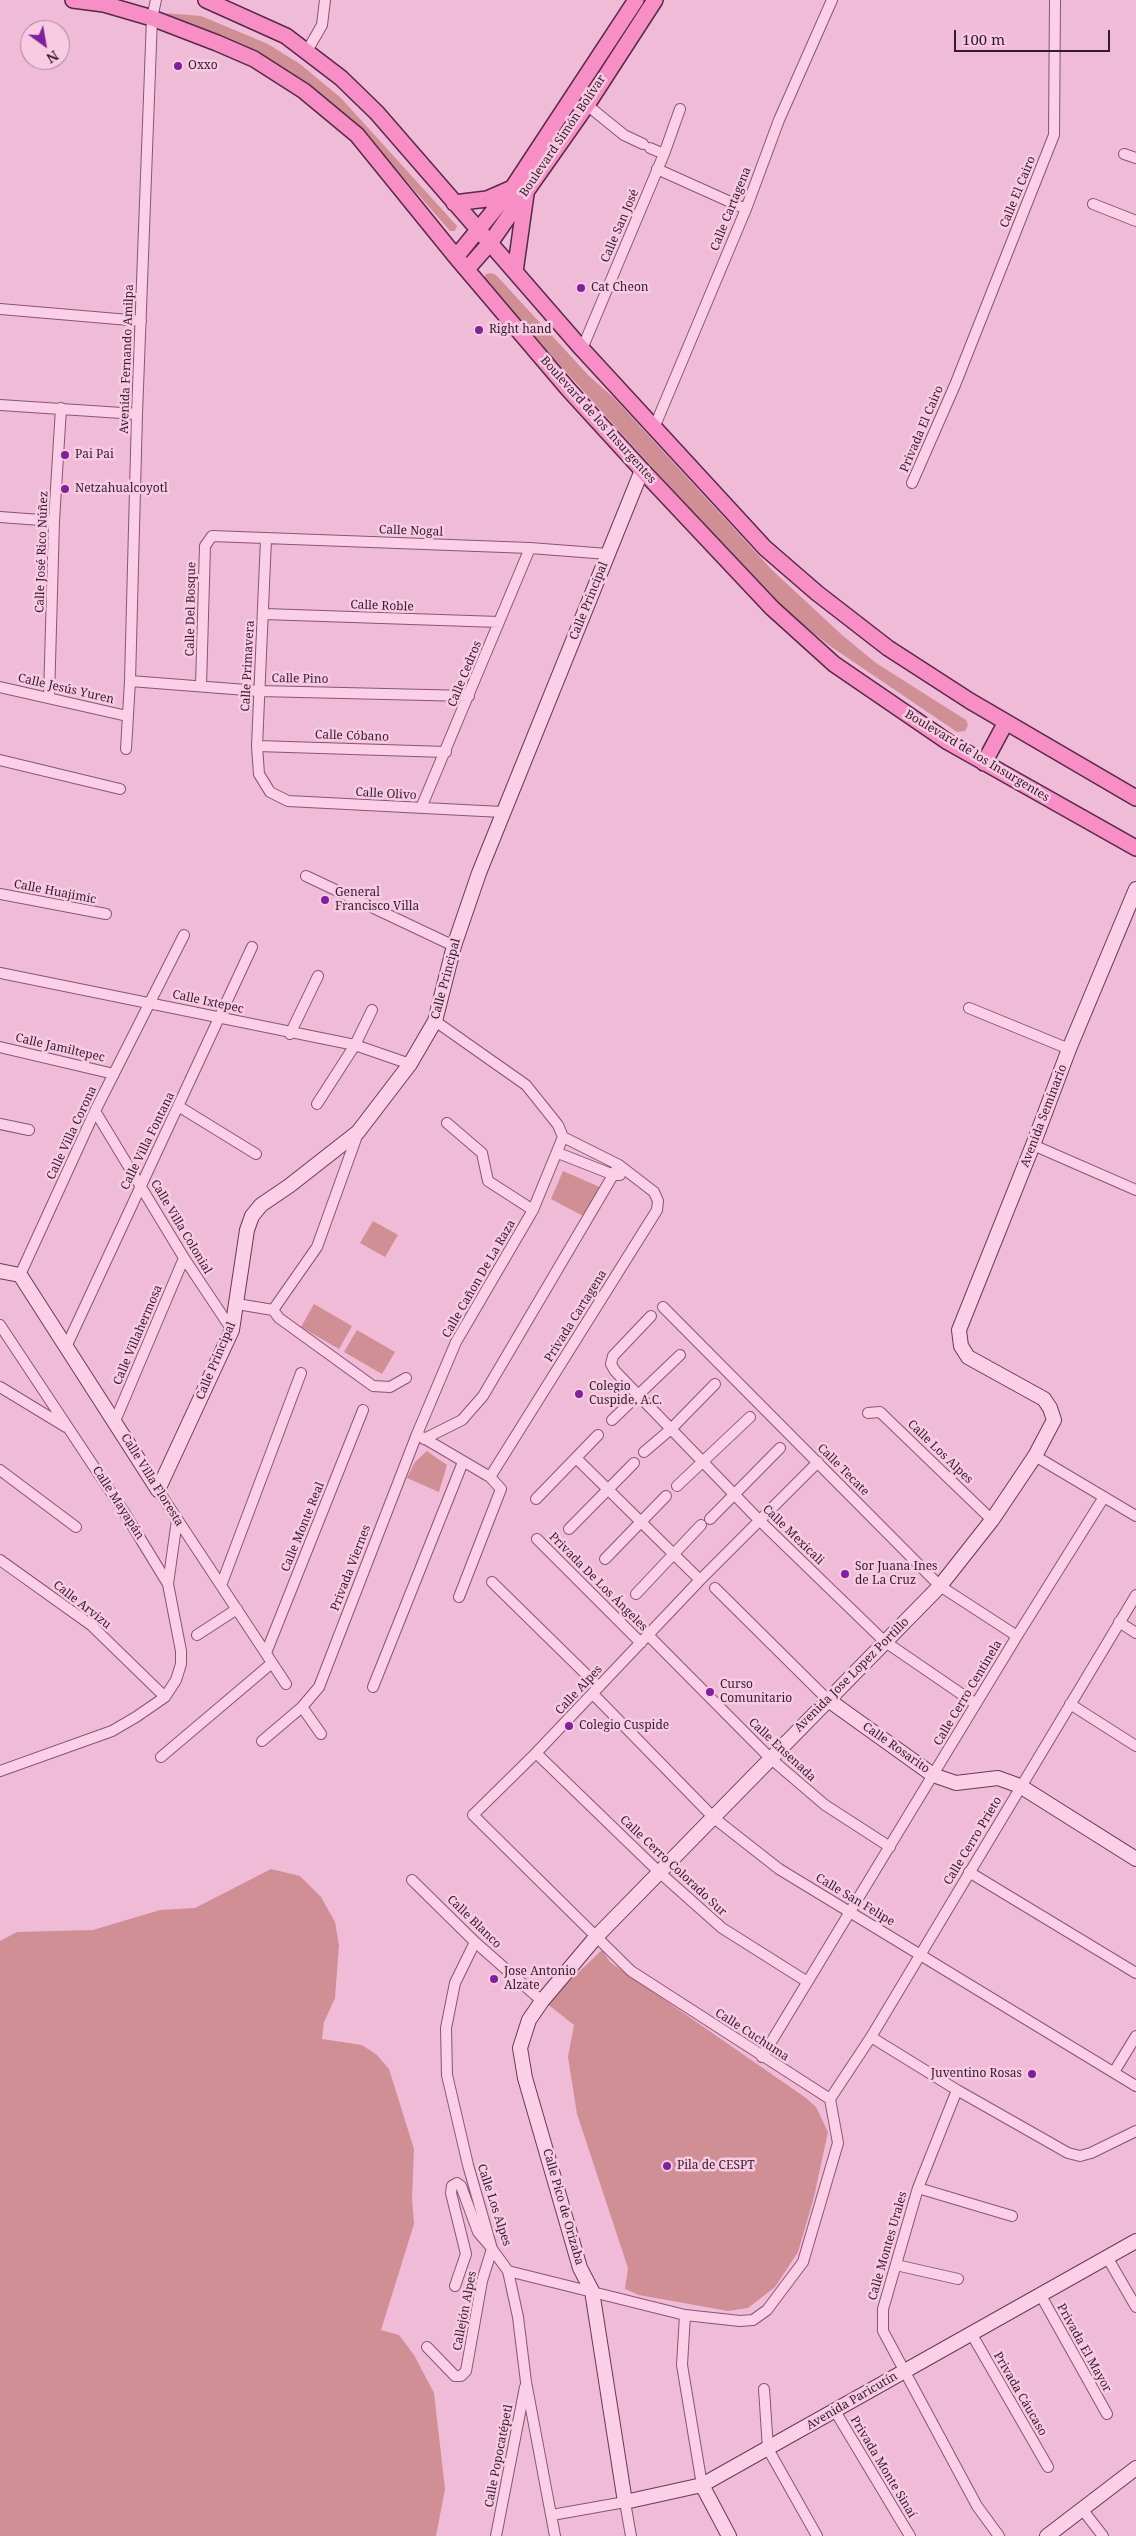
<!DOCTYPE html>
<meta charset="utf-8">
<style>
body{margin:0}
#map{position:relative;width:1136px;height:2536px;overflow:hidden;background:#f0bbd6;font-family:"Noto Serif",serif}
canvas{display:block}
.north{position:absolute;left:20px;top:20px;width:50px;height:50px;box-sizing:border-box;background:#f7cbe1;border:1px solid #aa849a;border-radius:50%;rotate:148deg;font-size:14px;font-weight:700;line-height:20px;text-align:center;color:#361a2f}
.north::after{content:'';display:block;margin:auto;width:18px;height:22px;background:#80209b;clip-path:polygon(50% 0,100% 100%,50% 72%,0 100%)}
.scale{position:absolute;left:954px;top:30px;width:156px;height:22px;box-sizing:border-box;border:2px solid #361a2f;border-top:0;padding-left:6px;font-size:15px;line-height:18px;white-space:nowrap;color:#361a2f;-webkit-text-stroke:4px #f7cbe1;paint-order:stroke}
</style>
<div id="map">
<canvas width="1136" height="2536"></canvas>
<div class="north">N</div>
<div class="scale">100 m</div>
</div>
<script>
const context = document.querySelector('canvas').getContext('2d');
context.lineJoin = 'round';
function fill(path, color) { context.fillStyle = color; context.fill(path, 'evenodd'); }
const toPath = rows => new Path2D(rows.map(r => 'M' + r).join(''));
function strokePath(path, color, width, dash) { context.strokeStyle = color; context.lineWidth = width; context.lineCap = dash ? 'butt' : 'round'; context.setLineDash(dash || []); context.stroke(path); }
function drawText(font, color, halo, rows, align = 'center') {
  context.font = font + ' "Noto Serif",serif'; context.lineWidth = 5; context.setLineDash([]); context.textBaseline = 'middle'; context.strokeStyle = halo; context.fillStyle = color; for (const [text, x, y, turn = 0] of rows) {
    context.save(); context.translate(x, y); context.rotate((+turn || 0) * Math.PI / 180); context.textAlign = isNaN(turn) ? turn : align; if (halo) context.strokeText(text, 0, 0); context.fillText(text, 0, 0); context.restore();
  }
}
const green = toPath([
 [164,13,201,16,268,44,300,64,341,98,457,226,455,231,450,231,367,136,211,33],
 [491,273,496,275,589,376,614,398,772,570,842,635,876,663,966,720,968,725,965,731,957,732,830,646,797,620,756,582,483,280,486,274],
 [563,1171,602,1188,585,1217,551,1199],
 [373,1221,398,1235,385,1257,360,1243],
 [314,1304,352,1326,339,1349,301,1327],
 [357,1330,395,1352,382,1374,344,1352],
 [427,1451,447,1465,439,1492,407,1478,415,1462],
 [271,1869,300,1876,321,1897,335,1922,339,1945,335,1998,324,2022,322,2039,362,2045,377,2055,389,2069,414,2149,412,2198,414,2224,381,2330,399,2335,414,2355,434,2393,445,2489,436,2536,0,2536,0,1941,17,1932,93,1930,160,1910,195,1908],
 [602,1950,610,1962,806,2098,816,2107,828,2132,814,2197,798,2252,775,2287,748,2308,728,2311,639,2295,625,2289,628,2268,577,2114,568,2057,574,2025,546,2003]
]);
const street = toPath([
 [307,51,322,25,325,0],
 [587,105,624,135,643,144],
 [650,148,664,154],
 [1124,154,1136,158],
 [657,169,746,209],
 [1093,204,1136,221],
 [0,309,141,321],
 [582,349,664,154,680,109],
 [0,405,137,414],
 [654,428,746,209,779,120,832,0],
 [912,483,955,385,1054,135,1055,0],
 [0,517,54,521],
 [266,539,257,746,259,774,270,792,288,801,502,812],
 [264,614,499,622],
 [130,681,259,691,469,696],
 [201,686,205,546,212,536,530,548,608,554],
 [0,687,127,716],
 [49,698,54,521,61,408],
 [257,746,446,752],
 [126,749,130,681,137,414,152,18,156,0],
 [0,760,120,789],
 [421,808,530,548],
 [306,876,454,946],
 [0,894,106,914],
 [0,973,355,1045,410,1064],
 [969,1008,1069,1049],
 [435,1021,526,1085,558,1125,563,1137,619,1165,654,1192,658,1201,657,1210,490,1477],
 [290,1034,318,976],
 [0,1047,114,1074],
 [317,1104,355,1045,372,1010],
 [178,1106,256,1154],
 [95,1111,184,1258,232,1330],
 [447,1123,482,1153,488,1181,533,1210],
 [0,1124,29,1130],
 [1033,1145,1136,1190],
 [558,1153,614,1175,620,1175],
 [20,1275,95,1111,184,935],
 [237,1304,273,1310,279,1318,373,1386,390,1387,406,1378],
 [663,1307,940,1586,1017,1636],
 [273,1310,317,1247,358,1133],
 [651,1316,613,1356,611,1364,615,1371,759,1520,884,1641,976,1704],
 [0,1325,124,1512,168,1584,181,1651,181,1664,176,1680,165,1697,136,1717,112,1731,0,1771],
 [67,1345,252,947],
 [0,1387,66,1427],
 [868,1413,880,1412,992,1520],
 [612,1420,680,1355],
 [115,1421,184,1258],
 [422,1437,490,1477,501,1489,459,1597],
 [424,1439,462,1420,483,1396,619,1165],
 [644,1452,671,1429,715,1384],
 [1035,1456,1136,1516],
 [576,1458,700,1580],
 [0,1470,76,1527],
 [677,1486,750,1417],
 [158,1490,286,1684],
 [536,1499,598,1435],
 [710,1519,780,1448],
 [569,1529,634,1463],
 [537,1539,641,1643],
 [605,1559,666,1496],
 [0,1560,91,1625,165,1697],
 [492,1582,599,1687],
 [222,1583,301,1373],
 [168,1584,177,1520],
 [715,1588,827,1699],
 [636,1594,701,1525],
 [1119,1622,1136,1633],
 [197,1635,237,1609],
 [648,1635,770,1758,825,1805,890,1847],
 [266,1653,363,1410],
 [373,1687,463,1462],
 [593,1694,714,1818,779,1869,1136,2086],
 [1070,1704,1136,1746],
 [302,1707,321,1734],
 [262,1741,302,1707,319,1687,417,1434,456,1342,533,1210,563,1137],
 [536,1753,659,1872,722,1928,806,1981],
 [161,1757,272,1663],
 [969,1872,1136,1973],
 [412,1880,475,1942,542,2001],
 [475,1942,455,1983,446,2028,447,2075,468,2165,492,2249,508,2271,518,2317,526,2382,555,2536],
 [871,2037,957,2090,1068,2153,1080,2156,1091,2153,1136,2131],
 [762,2057,1017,1636,1104,1497],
 [1114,2072,1136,2036],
 [957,2090,918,2188,883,2309,883,2331,977,2506,999,2536],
 [830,2099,871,2037,1136,1595],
 [918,2188,1012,2216],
 [1107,2257,1136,2307],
 [896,2265,958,2279],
 [508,2271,685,2315,740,2321,753,2320,767,2310,803,2262,838,2143,830,2099,631,1971,473,1815,536,1753,700,1580,818,1462],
 [455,2286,466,2254,451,2193,452,2186,457,2183,461,2186,478,2232,490,2246],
 [1040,2294,1107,2414],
 [685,2315,682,2365,702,2485],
 [971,2333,1048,2467],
 [427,2347,455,2376,461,2376,466,2371,482,2281,492,2249],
 [764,2389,768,2449,817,2536],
 [835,2411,910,2536],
 [1082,2509,1103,2536],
 [552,2515,625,2502,631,2536],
 [496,2536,525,2387]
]);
const secondary = toPath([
 [1136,889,1069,1049,1033,1145,959,1330,961,1346,968,1357,1044,1399,1050,1408,1054,1420,1035,1456,992,1520,940,1586,596,1937,542,2001,529,2020,520,2048,525,2078,580,2268,592,2291,625,2502,702,2485,1136,2241],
 [0,1271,20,1275,158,1490],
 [158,1490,232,1330,247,1230,252,1216,261,1205,289,1186,358,1132,410,1064,435,1021,454,946,479,873,642,470],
 [827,1699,933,1775,956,1783,998,1778,1020,1786,1136,1859],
 [702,2485,729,2536],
 [1047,2536,1136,2468]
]);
const primary = toPath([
 [73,0,104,4,152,18,217,43,254,59,304,91,357,135,456,257,568,389,642,470,772,608,834,664,948,742,1136,848],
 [206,0,286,36,341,78,377,113,582,349,765,548,817,593,888,648,970,701,1136,798],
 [454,203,487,199,512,188],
 [456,257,513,187,636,0],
 [467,269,490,243,587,105,655,0],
 [515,272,526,194],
 [984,763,1006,722]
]);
const markers = [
 [178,66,5,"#80209b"],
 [581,288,5,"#80209b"],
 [479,330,5,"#80209b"],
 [65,455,5,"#80209b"],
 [65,489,5,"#80209b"],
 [325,900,5,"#80209b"],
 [579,1394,5,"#80209b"],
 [845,1574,5,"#80209b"],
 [710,1692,5,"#80209b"],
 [569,1726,5,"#80209b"],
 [494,1979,5,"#80209b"],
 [1032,2074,5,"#80209b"],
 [667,2166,5,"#80209b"]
];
const poiNames = [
 ["Oxxo",188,66],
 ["Cat Cheon",591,288],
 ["Right hand",489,330],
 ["Pai Pai",75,455],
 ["Netzahualcoyotl",75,489],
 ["General",335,893],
 ["Francisco Villa",335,907],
 ["Colegio",589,1387],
 ["Cuspide, A.C.",589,1401],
 ["Sor Juana Ines",855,1567],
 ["de La Cruz",855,1581],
 ["Curso",720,1685],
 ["Comunitario",720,1699],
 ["Colegio Cuspide",579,1726],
 ["Jose Antonio",504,1972],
 ["Alzate",504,1986],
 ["Juventino Rosas",1022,2074,"right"],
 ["Pila de CESPT",677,2166]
];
const streetNames = [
 ["Boulevard Simón Bolívar",563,136,-56],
 ["Calle El Cairo",1018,192,-68],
 ["Calle Cartagena",731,209,-68],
 ["Calle San José",620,226,-67],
 ["Avenida Fernando Amilpa",127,359,-88],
 ["Boulevard de los Insurgentes",598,420,48],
 ["Privada El Cairo",922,429,-67],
 ["Calle Nogal",411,531,2],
 ["Calle José Rico Núñez",42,552,-88],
 ["Calle Principal",589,601,-68],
 ["Calle Roble",382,606,2],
 ["Calle Del Bosque",191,609,-89],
 ["Calle Primavera",248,666,-87],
 ["Calle Cedros",465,674,-68],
 ["Calle Pino",300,679,1],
 ["Calle Jesús Yuren",66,689,13],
 ["Calle Cóbano",352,736,2],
 ["Boulevard de los Insurgentes",977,756,31],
 ["Calle Olivo",386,794,3],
 ["Calle Huajimic",55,892,11],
 ["Calle Principal",446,979,-75],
 ["Calle Ixtepec",208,1002,12],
 ["Calle Jamiltepec",60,1048,13],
 ["Avenida Seminario",1044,1116,-69],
 ["Calle Villa Corona",72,1133,-65],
 ["Calle Villa Fontana",148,1141,-64],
 ["Calle Villa Colonial",181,1227,59],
 ["Calle Cañon De La Raza",479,1279,-60],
 ["Privada Cartagena",576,1316,-58],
 ["Calle Villahermosa",138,1335,-67],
 ["Calle Principal",216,1361,-67],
 ["Calle Los Alpes",940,1452,44],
 ["Calle Tecate",843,1470,45],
 ["Calle Villa Floresta",152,1480,58],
 ["Calle Mayapán",118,1503,57],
 ["Calle Monte Real",303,1527,-68],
 ["Calle Mexicali",793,1535,44],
 ["Privada Viernes",351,1568,-69],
 ["Privada De Los Ángeles",598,1582,45],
 ["Calle Arvizu",82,1605,38],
 ["Avenida Jose Lopez Portillo",852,1675,-45],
 ["Calle Alpes",579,1690,-47],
 ["Calle Cerro Centinela",968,1693,-59],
 ["Calle Rosarito",896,1748,35],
 ["Calle Ensenada",782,1750,43],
 ["Calle Cerro Prieto",973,1841,-59],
 ["Calle Cerro Colorado Sur",673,1866,43],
 ["Calle San Felipe",855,1900,31],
 ["Calle Blanco",474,1922,44],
 ["Calle Cuchuma",752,2035,33],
 ["Calle Los Alpes",494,2205,72],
 ["Calle Pico de Orizaba",563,2207,74],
 ["Calle Montes Urales",888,2246,-74],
 ["Callejón Alpes",465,2311,-79],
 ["Privada El Mayor",1084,2348,61],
 ["Privada Cáucaso",1020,2394,60],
 ["Avenida Paricutín",852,2401,-30],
 ["Calle Popocatépetl",499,2456,-79],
 ["Privada Monte Sinaí",883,2467,59]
];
fill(green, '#cf8f95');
strokePath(street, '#885478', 12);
strokePath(secondary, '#6a385b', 16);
strokePath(primary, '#55294a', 18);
strokePath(street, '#fbcfe5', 10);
strokePath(secondary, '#fbcfe5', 14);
strokePath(primary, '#f78fc6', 15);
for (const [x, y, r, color] of markers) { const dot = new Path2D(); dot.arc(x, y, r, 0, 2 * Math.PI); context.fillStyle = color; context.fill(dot); strokePath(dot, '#f7cbe1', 2); }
drawText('12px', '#361a2f', '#f7cbe1', poiNames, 'left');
drawText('12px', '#361a2f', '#f7cbe1', streetNames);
</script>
